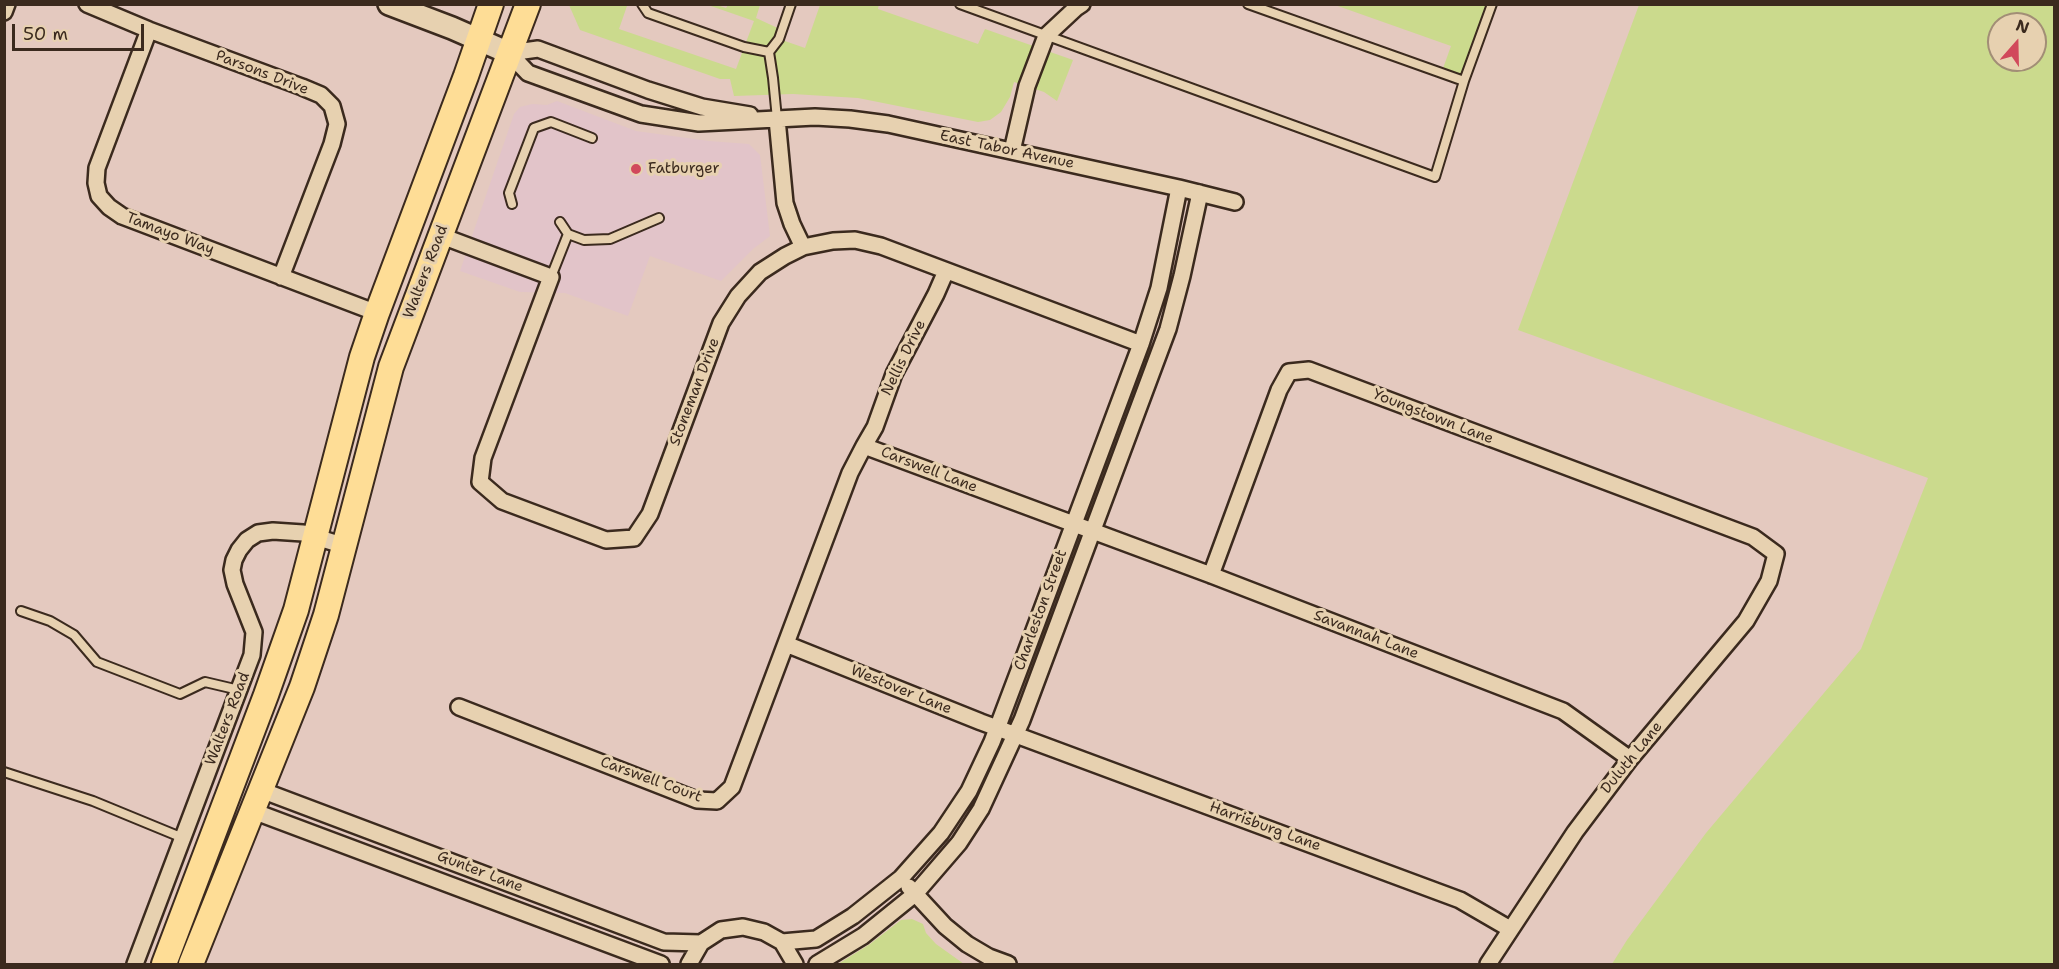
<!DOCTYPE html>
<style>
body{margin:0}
#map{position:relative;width:2059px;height:969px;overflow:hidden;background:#e4c9bf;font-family:"Shantell Sans",sans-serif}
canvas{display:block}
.frame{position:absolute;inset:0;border:6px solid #3b2a1e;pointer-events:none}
.north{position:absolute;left:1987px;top:12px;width:60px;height:60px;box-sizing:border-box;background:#e7d1b0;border:2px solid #a28e76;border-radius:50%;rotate:20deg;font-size:16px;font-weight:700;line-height:24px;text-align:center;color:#3b2a1e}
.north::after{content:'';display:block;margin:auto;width:21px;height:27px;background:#d1495b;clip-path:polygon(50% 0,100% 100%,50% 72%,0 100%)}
.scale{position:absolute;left:12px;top:24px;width:132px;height:27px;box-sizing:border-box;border:3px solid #3b2a1e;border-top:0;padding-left:8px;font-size:18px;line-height:21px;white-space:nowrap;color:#3b2a1e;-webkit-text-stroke:4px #e7d1b0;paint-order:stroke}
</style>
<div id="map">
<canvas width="2059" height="969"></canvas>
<div class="frame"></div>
<div class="north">N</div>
<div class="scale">50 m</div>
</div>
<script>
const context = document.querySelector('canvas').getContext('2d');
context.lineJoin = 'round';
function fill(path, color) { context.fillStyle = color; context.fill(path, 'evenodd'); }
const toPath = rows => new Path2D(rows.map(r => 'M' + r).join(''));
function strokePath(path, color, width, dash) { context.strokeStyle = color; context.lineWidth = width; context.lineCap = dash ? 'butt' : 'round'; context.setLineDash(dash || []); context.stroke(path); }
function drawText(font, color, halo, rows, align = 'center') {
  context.font = font + ' "Shantell Sans",sans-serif'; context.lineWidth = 6; context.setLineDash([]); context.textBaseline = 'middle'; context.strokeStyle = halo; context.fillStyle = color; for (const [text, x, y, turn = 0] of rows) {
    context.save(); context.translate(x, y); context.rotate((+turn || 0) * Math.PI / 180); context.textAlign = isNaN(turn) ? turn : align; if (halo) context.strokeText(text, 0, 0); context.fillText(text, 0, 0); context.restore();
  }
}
const built = toPath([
 [557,101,636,131,709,141,749,144,760,155,770,236,753,249,721,281,650,256,628,316,565,293,520,292,460,271,514,114,520,107,532,104,547,105]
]);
const green = toPath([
 [623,4,627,6,619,29,736,69,754,21,708,5,717,5,726,8,728,5,760,5,756,18,782,30,779,39,805,48,820,5,879,4,878,9,978,44,985,29,1073,60,1057,101,1044,92,1014,82,1010,97,1001,112,990,120,978,122,858,98,793,94,734,96,730,79,720,79,580,30,569,5],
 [1335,5,1492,5,1464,81,1441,74,1451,46],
 [1639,5,2054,5,2054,964,1612,964,1627,940,1706,833,1861,649,1928,478,1518,330],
 [1999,24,2035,24,2035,60,1999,60],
 [912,919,923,924,926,933,936,944,964,964,838,964,870,944,901,920]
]);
const lane = toPath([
 [642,4,648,13,744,47,769,52],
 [960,4,1435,177,1464,81,1248,4],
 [1464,81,1492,4],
 [777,119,773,78,769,52,779,39,791,4],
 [512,204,509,193,534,128,551,122,592,138],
 [560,222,568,234],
 [551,277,568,234,584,240,610,239,659,218],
 [21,611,50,621,74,635,97,662,180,694,205,682,239,690],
 [4,772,93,801,183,838]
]);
const street = toPath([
 [87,4,149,30,302,87,321,95,332,106,337,124,332,144,281,277],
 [4,12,7,4],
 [149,30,97,168,96,183,99,196,109,207,122,216,377,313],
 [509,53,528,73,641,114,699,123,815,117,850,119,888,124,1179,188,1235,202],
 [509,53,538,49,648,90,702,107,750,115],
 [777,119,785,203,792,224,803,247],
 [1012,151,1027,86,1046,36,1076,8,1082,4],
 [439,235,551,277,483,458,480,482,502,501,606,540,634,538,650,514,721,323,738,296,760,272,785,256,803,247,833,241,855,240,881,246,1141,344],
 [864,446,875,427,894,374,936,294,946,271],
 [1211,575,1279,390,1289,372,1309,370,1753,537,1776,554,1769,581,1746,621,1630,759,1575,832,1488,964],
 [786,644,981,722,1460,900,1510,929],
 [459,707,697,800,717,801,732,787,850,473,864,446,1211,575,1563,711,1630,759],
 [261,790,664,942,701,943],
 [253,811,661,964],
 [909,887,945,926,967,944,989,957,1008,964],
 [782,942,816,939,853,916,901,878,941,833,969,791,992,742,1023,660,1141,344,1159,288,1179,188],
 [135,964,252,655,254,632,235,584,232,570,234,560,239,550,247,540,258,533,273,531,303,533,345,546],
 [689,964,701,943,721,930,743,927,764,932,782,942,795,964],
 [817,964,863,936,915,894,959,843,981,809,1022,720,1168,329,1182,276,1200,193]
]);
const secondary = toPath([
 [389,4,452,28,509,53]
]);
const primary = toPath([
 [164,964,266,695,296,610,362,357,377,313,466,76,491,4],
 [191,964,302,687,326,615,391,367,528,4]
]);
const markers = [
 [636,169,6,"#d1495b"]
];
const streetNames = [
 ["Parsons Drive",262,73,21],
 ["East Tabor Avenue",1007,150,12],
 ["Tamayo Way",170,234,21],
 ["Walters Road",426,272,-69],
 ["Nellis Drive",904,358,-64],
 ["Stoneman Drive",695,392,-69],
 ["Youngstown Lane",1433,417,21],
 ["Carswell Lane",929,470,21],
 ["Charleston Street",1041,610,-70],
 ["Savannah Lane",1366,635,21],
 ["Westover Lane",901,690,22],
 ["Walters Road",228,719,-69],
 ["Duluth Lane",1632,758,-51],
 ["Carswell Court",651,780,20],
 ["Harrisburg Lane",1265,827,20],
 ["Gunter Lane",480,872,21]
];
const poiNames = [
 ["Fatburger",648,169]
];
fill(built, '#e2c4c9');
fill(green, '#cbda8d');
strokePath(lane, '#3b2a1e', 12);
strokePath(street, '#3b2a1e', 20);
strokePath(secondary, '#3b2a1e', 26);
strokePath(primary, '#3b2a1e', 28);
strokePath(lane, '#e7d1b0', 8);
strokePath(street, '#e7d1b0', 15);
strokePath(secondary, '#e7d1b0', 21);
strokePath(primary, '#fedd96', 24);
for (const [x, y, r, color] of markers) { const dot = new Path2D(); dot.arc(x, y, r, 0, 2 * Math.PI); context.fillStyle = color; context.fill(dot); strokePath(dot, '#e7d1b0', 2); }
drawText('15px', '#3b2a1e', '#e7d1b0', streetNames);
drawText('15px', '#3b2a1e', '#e7d1b0', poiNames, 'left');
</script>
